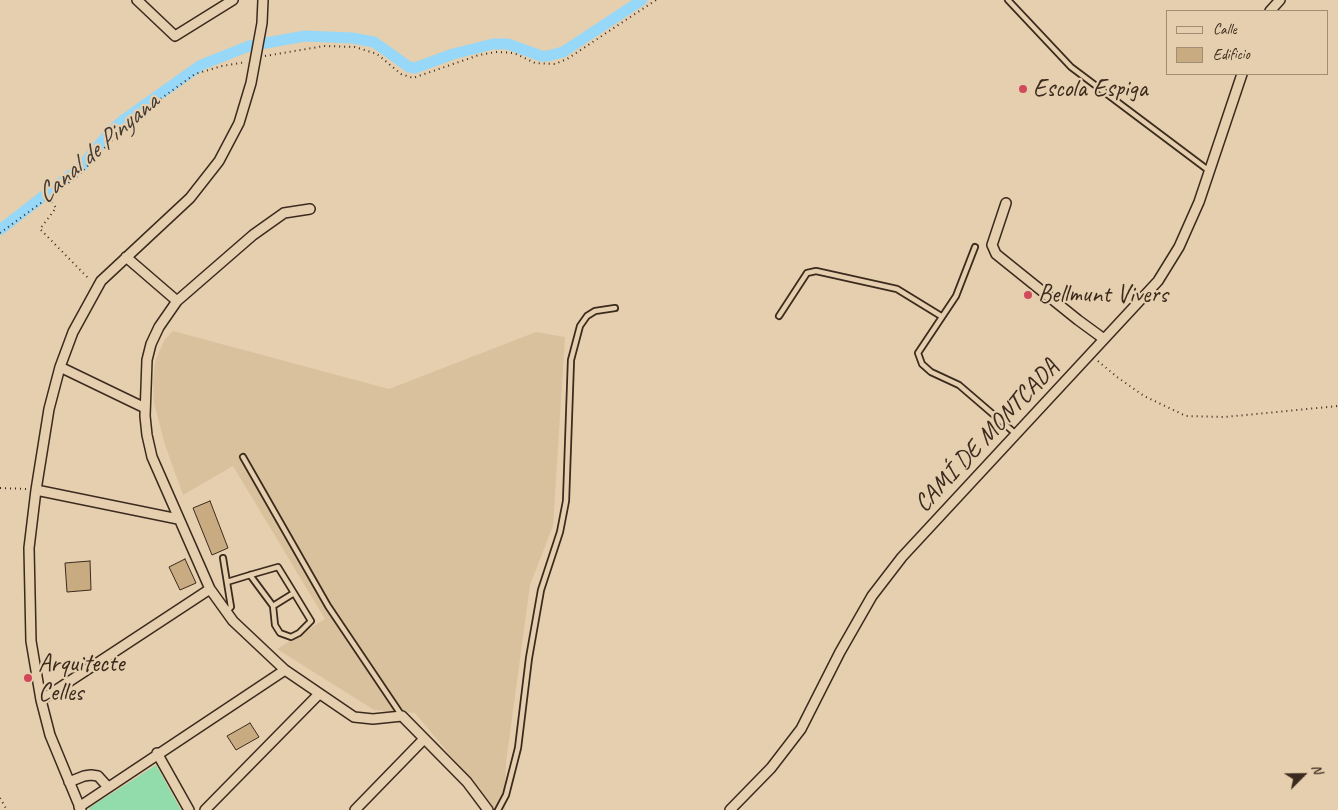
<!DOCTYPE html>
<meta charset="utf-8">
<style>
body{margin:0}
#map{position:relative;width:1338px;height:810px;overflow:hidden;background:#e5cfae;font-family:Caveat,sans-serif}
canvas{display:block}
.legend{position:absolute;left:1166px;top:10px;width:162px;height:65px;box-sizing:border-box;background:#e5cfae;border:1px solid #a18d74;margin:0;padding:6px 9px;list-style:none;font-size:15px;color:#3b2a1e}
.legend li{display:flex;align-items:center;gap:10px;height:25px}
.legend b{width:25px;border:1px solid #a18d74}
.north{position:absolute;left:1278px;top:750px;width:50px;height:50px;-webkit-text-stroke:4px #e5cfae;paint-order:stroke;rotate:67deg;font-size:14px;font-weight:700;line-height:20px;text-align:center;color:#3b2a1e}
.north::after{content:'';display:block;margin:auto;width:18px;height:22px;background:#3b2a1e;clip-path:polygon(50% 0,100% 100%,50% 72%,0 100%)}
</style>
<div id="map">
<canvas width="1338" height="810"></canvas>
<ul class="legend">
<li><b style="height:6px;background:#e5cfae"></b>Calle</li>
<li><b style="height:14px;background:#c9ab81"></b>Edificio</li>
</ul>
<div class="north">N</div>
</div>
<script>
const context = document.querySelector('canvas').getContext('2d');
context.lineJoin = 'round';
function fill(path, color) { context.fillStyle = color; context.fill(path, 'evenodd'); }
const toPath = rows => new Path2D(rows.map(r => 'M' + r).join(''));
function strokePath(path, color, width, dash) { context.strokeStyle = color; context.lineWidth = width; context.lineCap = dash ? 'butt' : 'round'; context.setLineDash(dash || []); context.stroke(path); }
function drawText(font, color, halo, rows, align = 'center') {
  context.font = font + ' Caveat,sans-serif'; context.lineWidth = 4.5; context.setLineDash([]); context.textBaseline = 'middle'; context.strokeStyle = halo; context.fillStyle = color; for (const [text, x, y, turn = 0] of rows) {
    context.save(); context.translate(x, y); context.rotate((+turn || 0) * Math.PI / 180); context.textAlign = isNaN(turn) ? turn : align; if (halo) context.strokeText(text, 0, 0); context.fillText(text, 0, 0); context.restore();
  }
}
const built = toPath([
 [173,331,389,389,536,332,565,337,553,526,530,585,506,763,505,810,496,810,415,713,374,710,277,649,325,619,233,466,183,495,165,445,154,403,153,383,155,361,165,339]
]);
const green = toPath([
 [156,765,181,810,90,810,89,808]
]);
const canal = toPath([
 [0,230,81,167,109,133,122,121,201,65,249,46,305,36,352,38,374,42,409,67,415,68,453,54,493,44,508,44,541,56,548,56,563,52,642,0]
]);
const building = toPath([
 [210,501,228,548,212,555,193,508,210,501],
 [185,559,196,583,180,590,169,567,185,559],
 [90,561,91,590,67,592,65,563,90,561],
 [250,723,259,737,236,750,227,736,250,723]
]);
const path = toPath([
 [265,56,324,46,355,47,377,54,401,74,413,78,479,55,496,52,514,53,535,63,555,64,567,59,656,0],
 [49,198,56,208,40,229,90,280],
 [0,233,79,175,130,121,195,74,222,66,246,62],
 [1098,361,1117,377,1144,396,1186,416,1225,417,1338,406],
 [0,488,26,489],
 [0,798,7,810]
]);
const lane = toPath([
 [1008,0,1071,67,1208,170],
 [975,247,956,296,918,353,922,364,931,372,959,385,1016,434],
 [779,316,807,273,816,271,897,289,941,316],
 [243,457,328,606,402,716],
 [223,558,231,607,226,612],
 [227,582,250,575,278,567,294,593,273,606,250,575],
 [273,606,275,625,280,633,291,637,299,633,311,621,294,593],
 [498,810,506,795,518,748,529,658,541,590,560,532,566,501,571,360,580,326,587,316,595,311,615,308]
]);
const street = toPath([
 [137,0,175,36,233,0],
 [1270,11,1280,0],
 [1006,203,992,245,996,254,1078,320,1104,339],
 [310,209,284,213,253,235,177,301,159,327,151,344,147,360,145,416,147,435,152,457,210,589,233,621,285,670,354,717,373,719,402,716,467,782,488,810],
 [126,257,177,301],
 [60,367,145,408],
 [36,490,178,519],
 [41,700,210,589],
 [157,753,189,810],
 [69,782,84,776,91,775,98,776,108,787],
 [79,807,285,670],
 [81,810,50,735,41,700,31,641,29,548,36,490,49,409,60,367,73,332,101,281,190,198,219,161,239,123,251,83,262,23,263,0],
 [205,810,319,694],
 [355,810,424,739],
 [730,810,771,768,801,729,840,652,872,596,902,557,1158,281,1179,247,1199,202,1242,74]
]);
const markers = [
 [1023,89,5,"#d1495b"],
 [1028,295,5,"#d1495b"],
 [28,678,5,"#d1495b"]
];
const poiNames = [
 ["Escola Espiga",1033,89],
 ["Bellmunt Vivers",1038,295],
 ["Arquitecte",38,664],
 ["Celles",38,693]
];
const streetNames = [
 ["CAMÍ DE MONTCADA",987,436,-47]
];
const waterNames = [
 ["Canal de Pinyana",98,149,-41]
];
fill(built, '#dac19d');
fill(green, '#92dbaa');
strokePath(canal, '#97d8f9', 11);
fill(building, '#c9ab81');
strokePath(building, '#3b2a1e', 1);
strokePath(lane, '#3b2a1e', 8);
strokePath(street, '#3b2a1e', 12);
strokePath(path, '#3b2a1e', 2, [1, 4]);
strokePath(lane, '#e5cfae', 4.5);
strokePath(street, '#e5cfae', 9);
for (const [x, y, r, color] of markers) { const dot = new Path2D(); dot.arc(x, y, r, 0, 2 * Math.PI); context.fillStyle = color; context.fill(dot); strokePath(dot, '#e5cfae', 2); }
drawText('25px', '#3b2a1e', '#e5cfae', poiNames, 'left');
drawText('25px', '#3b2a1e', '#e5cfae', streetNames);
drawText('italic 26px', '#443b34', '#e5cfae', waterNames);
</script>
